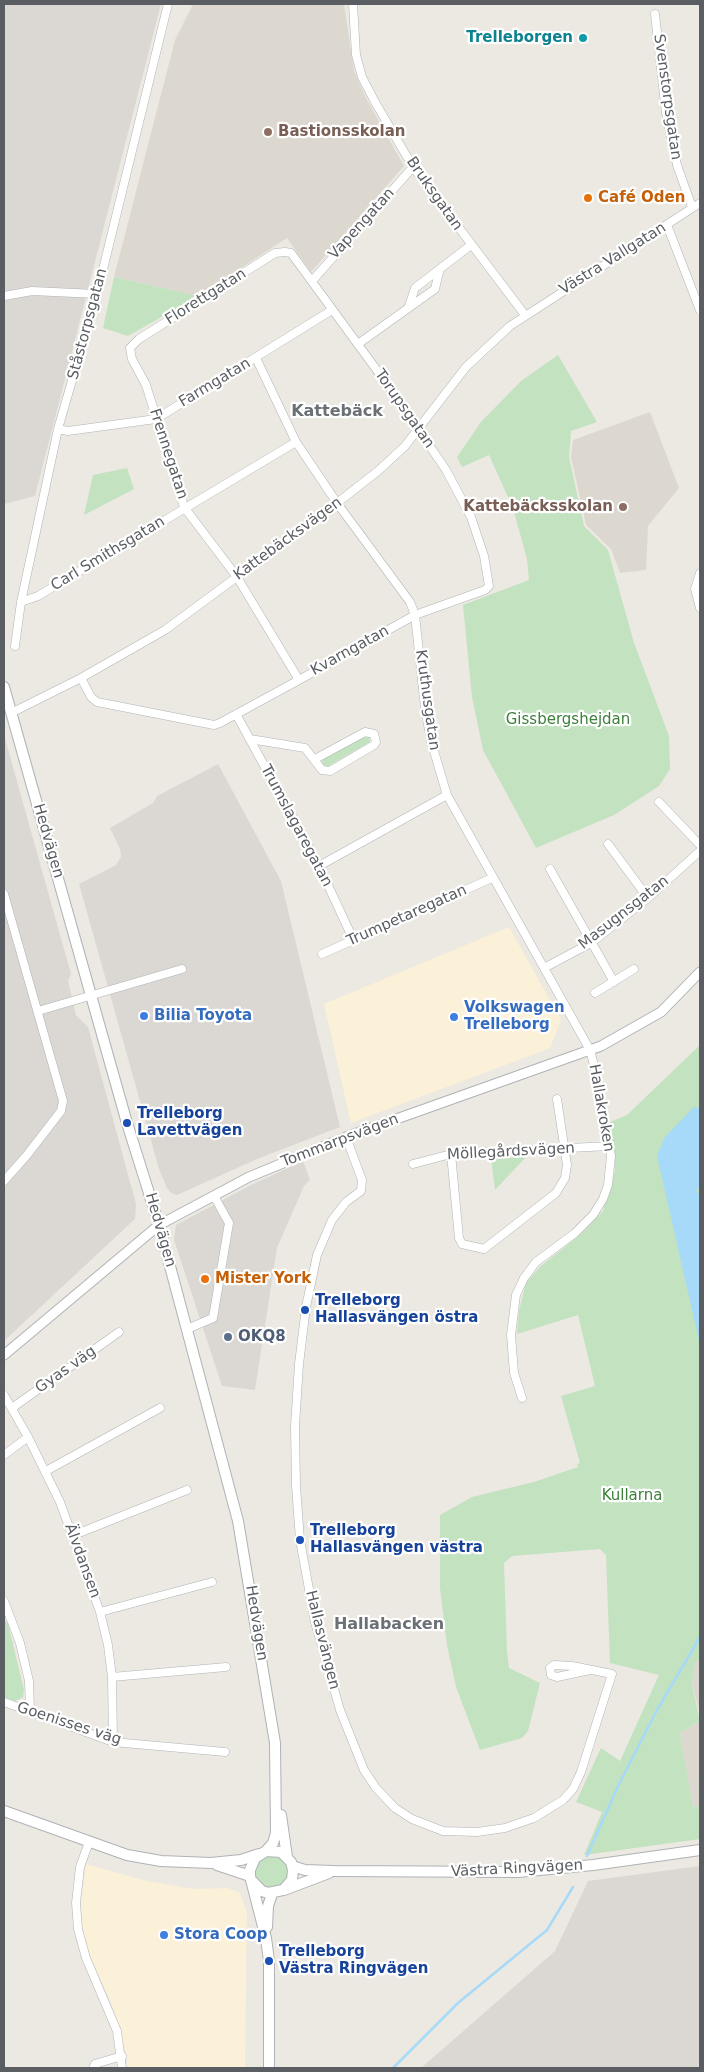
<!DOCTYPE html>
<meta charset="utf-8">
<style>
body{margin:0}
#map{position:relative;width:704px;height:2072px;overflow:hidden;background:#ece9e2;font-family:"DejaVu Sans",sans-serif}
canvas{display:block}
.frame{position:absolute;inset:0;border:5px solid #5a5e62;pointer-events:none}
</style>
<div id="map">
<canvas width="704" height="2072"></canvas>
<div class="frame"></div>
</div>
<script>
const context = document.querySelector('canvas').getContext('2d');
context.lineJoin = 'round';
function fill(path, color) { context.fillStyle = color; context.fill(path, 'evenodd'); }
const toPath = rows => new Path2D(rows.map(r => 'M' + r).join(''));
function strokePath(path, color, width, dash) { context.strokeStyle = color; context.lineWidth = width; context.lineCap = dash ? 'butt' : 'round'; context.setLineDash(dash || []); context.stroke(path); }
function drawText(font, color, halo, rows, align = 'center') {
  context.font = font + ' "DejaVu Sans",sans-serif'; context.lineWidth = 4.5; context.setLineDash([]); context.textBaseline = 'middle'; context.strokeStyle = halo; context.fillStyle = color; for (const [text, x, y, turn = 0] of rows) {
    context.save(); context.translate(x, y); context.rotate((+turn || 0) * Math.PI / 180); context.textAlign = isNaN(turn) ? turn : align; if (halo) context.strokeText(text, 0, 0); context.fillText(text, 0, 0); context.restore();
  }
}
const commercial = toPath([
 [509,927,561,1020,550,1048,351,1123,324,1004],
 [86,1864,147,1881,194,1889,228,1888,240,1893,247,1914,245,2068,127,2068,127,2056,110,2000,89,1955,82,1927,81,1903]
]);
const industrial = toPath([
 [4,4,161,4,35,496,4,504],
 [4,735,71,974,68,981,76,1015,88,1027,136,1204,135,1219,4,1341],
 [218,764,281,881,340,1127,257,1159,177,1195,171,1193,167,1188,159,1169,79,884,116,865,121,857,120,849,110,828,153,803,157,796],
 [303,1161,310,1180,304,1186,277,1248,255,1390,222,1386,174,1240,176,1225,251,1185],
 [700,1866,700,2068,421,2068,555,1951,588,1881]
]);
const education = toPath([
 [193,4,344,4,354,71,366,98,404,166,311,272,287,238,198,296,114,277,175,40],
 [650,412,679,488,648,526,646,570,620,573,611,549,586,525,571,457,573,440],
 [700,1658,700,1714,692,1685,695,1664],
 [700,1721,700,1805,693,1808,680,1733]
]);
const green = toPath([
 [114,277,198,296,128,336,103,328],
 [558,355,597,422,571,431,569,457,584,526,608,550,634,643,669,736,670,769,659,786,614,815,536,848,483,750,472,697,463,605,529,580,527,559,513,508,489,455,462,467,457,457,481,422,521,381],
 [127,468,134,489,84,515,93,475],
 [366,734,369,736,370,742,327,767,323,766,322,759],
 [700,1045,700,1658,695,1664,692,1685,700,1721,680,1733,693,1808,700,1805,700,1839,584,1855,602,1812,576,1802,601,1748,620,1761,659,1675,610,1663,606,1555,600,1549,512,1556,504,1563,507,1652,509,1668,540,1683,528,1731,522,1738,480,1750,456,1687,447,1645,440,1588,440,1515,472,1497,534,1482,578,1467,577,1464,580,1463,561,1396,595,1386,578,1315,517,1334,519,1311,526,1283,541,1266,581,1234,603,1211,615,1171,610,1122,627,1115],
 [526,1157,495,1190,491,1158],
 [4,1619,8,1624,24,1690,23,1697,15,1701,4,1697],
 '255 1872a17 17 0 1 1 34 0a17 17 0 1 1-34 0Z'
]);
const water = toPath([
 [694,1107,700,1108,700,1188,696,1188,700,1198,700,1345,657,1156,665,1137]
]);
const stream = toPath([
 [587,1856,619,1784,657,1710,700,1637],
 [393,2068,458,2003,547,1930,573,1887]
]);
const minor = toPath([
 [353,4,356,55,362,77,375,102,413,167,525,315],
 [655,14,666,113,677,165,692,207],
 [667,225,700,310],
 [312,281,413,167],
 [4,296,32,291,97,294],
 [409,306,415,288,471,245],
 [358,344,435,289,439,272],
 [256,358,296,442,337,503,410,602,415,615,425,708,431,741,447,795,590,1050,594,1065,611,1156,608,1185,603,1199,593,1215,575,1233,536,1262,524,1278,516,1295,511,1335,514,1373,522,1398],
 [58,429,68,431,156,419,332,310],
 [700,573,695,589,700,608],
 [21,602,38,596,296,442],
 [15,646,21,602,58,429,97,294,168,4],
 [81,678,91,697,97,702,214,725,220,723,299,680,415,615,485,590,489,586,484,556,471,517,446,470,395,395,291,253,285,252,275,253,139,339,130,348,132,359,146,385,184,507,237,577,299,680],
 [11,713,81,678,165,630,337,503,378,471,405,446,466,367,510,326,700,203],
 [236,714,319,866,353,939],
 [250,739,305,748,322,770,330,771,374,745,376,742,374,734,365,732,315,759],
 [659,802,700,845],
 [608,844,648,898],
 [319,866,447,795],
 [550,869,614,982],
 [4,894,63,1101,61,1111,27,1155,4,1181],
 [322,954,492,878],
 [544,968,591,943,648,898,700,851],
 [595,993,634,969],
 [38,1011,182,969],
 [346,1137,362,1180,361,1191,346,1202,332,1220,317,1255,306,1307,299,1364,295,1426,296,1486,300,1540,315,1622,340,1710,364,1770,376,1788,395,1808,412,1819,443,1831,477,1832,505,1828,534,1818,563,1800,573,1789,581,1772,612,1674,572,1666,554,1665,550,1668,551,1675,557,1677,590,1670],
 [451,1154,459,1238,462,1244,484,1249,556,1193,565,1178,567,1165,557,1099],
 [413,1164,451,1154,609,1146],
 [187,1329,213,1318,229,1223,214,1196],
 [4,1395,28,1437,60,1502,100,1612,108,1645,112,1677,113,1742],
 [12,1408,119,1332],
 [4,1455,28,1437],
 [46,1471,160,1408],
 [74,1535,187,1490],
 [4,1601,20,1643,29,1681,30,1711],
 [100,1612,212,1582],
 [112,1677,226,1667],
 [4,1702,113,1742,225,1752],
 [89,1842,80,1867,76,1903,78,1929,86,1958,117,2031,122,2068],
 [93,2068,95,2064,122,2056]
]);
const tertiary = toPath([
 [4,1355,159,1225,249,1177,346,1137,601,1046,661,1012,700,972]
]);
const secondary = toPath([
 [4,687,127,1123,159,1225,238,1521,275,1743,276,1833,273,1843,266,1851],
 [4,1811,127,1855,161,1861,211,1863,241,1860,259,1854],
 [281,1815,287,1857],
 [217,1865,250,1876],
 [292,1866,305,1870,334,1871,518,1872,593,1865,700,1850],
 [253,1882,262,1891,268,1893,283,1890,292,1880,293,1870,291,1862,281,1852,266,1851,255,1858,250,1870,250,1876,266,1938,269,1961,269,2068],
 [284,1890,329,1873],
 [267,1927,268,1906,272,1894]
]);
const markers = [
 [583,38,5,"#0f9aa8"],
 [268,132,5,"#8d6e63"],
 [588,198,5,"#e8710a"],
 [623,507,5,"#8d6e63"],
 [144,1016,5,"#3f7fe0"],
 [454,1017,5,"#3f7fe0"],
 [127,1123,5,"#1a4fb4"],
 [205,1279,5,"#e8710a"],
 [305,1310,5,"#1a4fb4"],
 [228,1337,5,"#5c6f8a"],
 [300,1540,5,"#1a4fb4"],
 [164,1935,5,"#3f7fe0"],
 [269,1961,5,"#1a4fb4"]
];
const cultureNames = [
 ["Trelleborgen",573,38]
];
const streetNames = [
 ["Svenstorpsgatan",667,97,82],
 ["Bruksgatan",434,194,55],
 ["Vapengatan",362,224,-48],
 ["Västra Vallgatan",613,259,-32],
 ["Florettgatan",206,297,-32],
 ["Ståstorpsgatan",88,324,-75],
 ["Farmgatan",215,383,-31],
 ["Torupsgatan",404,409,55],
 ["Frennegatan",168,454,72],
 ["Kattebäcksvägen",288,539,-36],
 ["Carl Smithsgatan",108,554,-31],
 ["Kvarngatan",350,651,-29],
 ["Kruthusgatan",427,700,82],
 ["Trumslagaregatan",296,826,62],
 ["Hedvägen",48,841,74],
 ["Masugnsgatan",624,913,-38],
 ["Trumpetaregatan",407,916,-24],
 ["Hallakroken",601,1108,80],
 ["Tommarpsvägen",340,1141,-21],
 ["Möllegårdsvägen",511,1152,-3],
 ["Hedvägen",160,1230,74],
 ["Gyas väg",66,1370,-35],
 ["Älvdansen",82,1561,70],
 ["Hedvägen",256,1623,81],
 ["Hallasvängen",322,1640,76],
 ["Goenisses väg",69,1724,18],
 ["Västra Ringvägen",517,1869,-3]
];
const educationNames = [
 ["Bastionsskolan",278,132],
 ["Kattebäcksskolan",613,507,"right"]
];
const foodNames = [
 ["Café Oden",598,198],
 ["Mister York",215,1279]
];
const parkNames = [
 ["Gissbergshejdan",568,720],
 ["Kullarna",632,1496]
];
const shopNames = [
 ["Volkswagen",464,1008],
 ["Trelleborg",464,1025],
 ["Bilia Toyota",154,1016],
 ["Stora Coop",174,1935]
];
const transitNames = [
 ["Trelleborg",137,1114],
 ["Lavettvägen",137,1131],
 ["Trelleborg",315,1301],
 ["Hallasvängen östra",315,1318],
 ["Trelleborg",310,1531],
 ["Hallasvängen västra",310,1548],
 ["Trelleborg",279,1952],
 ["Västra Ringvägen",279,1969]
];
const serviceNames = [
 ["OKQ8",238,1337]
];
const neighbourhoodNames = [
 ["Kattebäck",337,412],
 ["Hallabacken",389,1625]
];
fill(commercial, '#fbf0d8');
fill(industrial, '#dbd8d4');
fill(education, '#dcd8d0');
fill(green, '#c2e2c0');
fill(water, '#a6daf8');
strokePath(stream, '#a6daf8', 2.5);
strokePath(minor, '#afb3b6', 9);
strokePath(tertiary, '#afb3b6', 11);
strokePath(secondary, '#afb2b6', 12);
strokePath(minor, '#fff', 8);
strokePath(tertiary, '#fff', 9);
strokePath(secondary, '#fff', 10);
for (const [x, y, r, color] of markers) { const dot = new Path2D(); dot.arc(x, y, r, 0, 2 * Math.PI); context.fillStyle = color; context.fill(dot); strokePath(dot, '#fff', 2); }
drawText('bold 15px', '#0d838f', '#fff', cultureNames, 'right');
drawText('15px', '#5a5e62', '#fff', streetNames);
drawText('bold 15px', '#785e54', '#fff', educationNames, 'left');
drawText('bold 15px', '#c56008', '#fff', foodNames, 'left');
drawText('15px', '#3c803b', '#fff', parkNames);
drawText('bold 15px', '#366cbe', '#fff', shopNames, 'left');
drawText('bold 15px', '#164399', '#fff', transitNames, 'left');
drawText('bold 15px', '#4e5e75', '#fff', serviceNames, 'left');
drawText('bold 16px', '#6b7074', '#fff', neighbourhoodNames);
</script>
